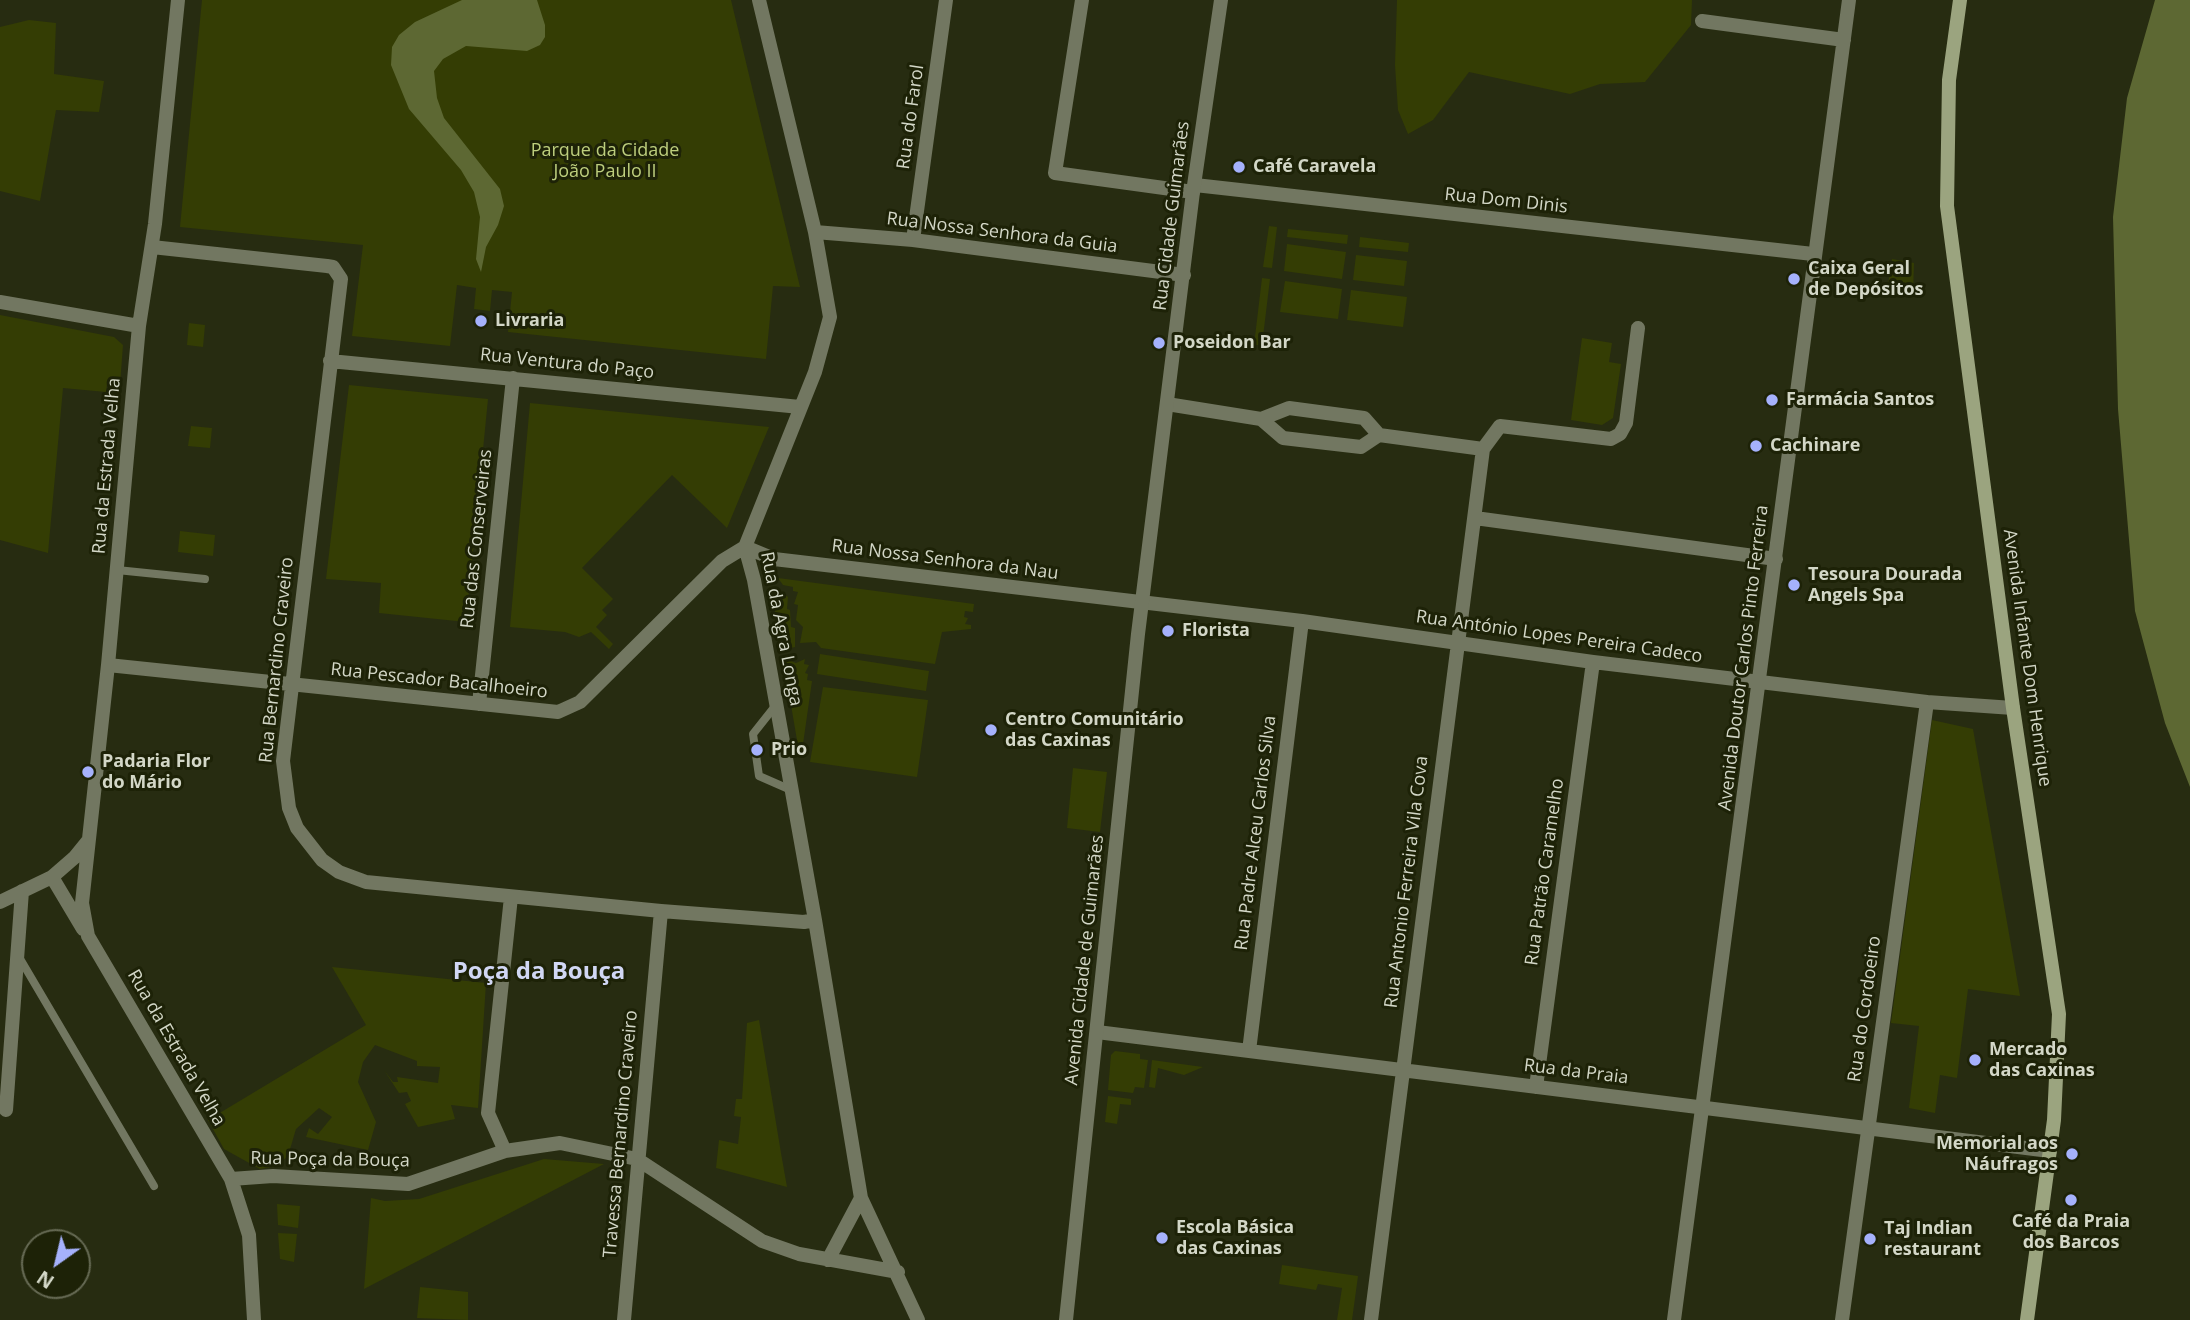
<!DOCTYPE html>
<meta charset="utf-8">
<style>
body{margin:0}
#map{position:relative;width:2190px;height:1320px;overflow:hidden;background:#272c11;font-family:"Open Sans",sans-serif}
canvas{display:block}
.north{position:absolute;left:21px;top:1229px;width:70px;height:70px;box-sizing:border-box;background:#1d2207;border:2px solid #666a54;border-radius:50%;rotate:214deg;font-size:19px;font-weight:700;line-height:28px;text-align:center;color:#d3d7c7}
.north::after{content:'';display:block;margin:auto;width:24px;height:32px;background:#a5b1fc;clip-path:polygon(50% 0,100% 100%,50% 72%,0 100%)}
</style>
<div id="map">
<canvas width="2190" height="1320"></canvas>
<div class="north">N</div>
</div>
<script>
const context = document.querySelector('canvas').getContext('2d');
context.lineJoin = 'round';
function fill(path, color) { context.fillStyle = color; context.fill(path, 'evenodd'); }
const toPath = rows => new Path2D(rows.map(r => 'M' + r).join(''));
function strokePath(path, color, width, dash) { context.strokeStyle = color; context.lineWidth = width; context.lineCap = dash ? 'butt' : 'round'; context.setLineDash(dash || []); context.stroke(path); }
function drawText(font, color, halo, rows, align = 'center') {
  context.font = font + ' "Open Sans",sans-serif'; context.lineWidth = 6; context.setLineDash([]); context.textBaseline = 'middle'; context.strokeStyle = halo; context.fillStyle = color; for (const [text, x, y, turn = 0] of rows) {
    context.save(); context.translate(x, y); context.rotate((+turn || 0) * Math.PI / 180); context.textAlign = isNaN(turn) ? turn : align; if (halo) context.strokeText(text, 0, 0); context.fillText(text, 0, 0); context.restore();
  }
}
const green = toPath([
 [202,0,731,0,800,287,773,286,766,359,508,332,512,292,492,290,490,311,474,309,476,288,457,285,450,346,352,336,363,245,180,227],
 [1397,0,1692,0,1691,25,1645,82,1600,84,1570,94,1469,72,1433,120,1408,134,1398,110,1395,65],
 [29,20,56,23,54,74,104,81,99,112,56,110,40,201,0,191,0,27],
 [1269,226,1277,227,1272,268,1263,267],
 [1288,229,1348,235,1347,244,1287,237],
 [1360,237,1409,243,1408,252,1359,247],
 [1287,244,1346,252,1342,279,1284,271],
 [1356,255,1407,261,1404,286,1353,280],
 [1892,259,1914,263,1913,294,1887,291],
 [1262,278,1270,279,1262,345,1254,345],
 [1285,281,1342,289,1338,319,1280,312],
 [1351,290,1407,297,1403,327,1347,320],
 [0,315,114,337,123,345,120,385,107,384,106,392,63,388,48,553,0,540],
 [189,323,205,325,203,347,187,345],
 [1582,338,1612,343,1609,362,1621,364,1613,418,1602,425,1571,420],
 [349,385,488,399,466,622,379,613,381,583,326,579],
 [530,403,769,427,727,528,672,475,582,568,613,599,602,610,607,615,596,627,613,644,609,649,591,632,579,637,565,632,510,627],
 [191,426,212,428,210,448,188,446],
 [180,531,215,535,213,556,178,552],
 [778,578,974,604,973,612,965,611,964,617,968,618,965,624,971,625,971,629,942,632,935,664,821,648,816,642,800,643,803,627,796,620,798,605,794,604,798,592,793,591,793,587,783,585],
 [781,592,788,597,787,609,790,610,791,627,795,628,795,647,787,649,780,648,773,598,774,594],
 [820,654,929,671,926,691,817,674],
 [783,658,796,663,805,659,804,664,809,665,805,673,808,674,807,680,812,681,802,751,799,752],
 [823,687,928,700,917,777,810,762],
 [1932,720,1973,729,2020,996,1968,989,1957,1078,1940,1075,1935,1113,1909,1108,1919,1026,1891,1023],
 [1073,768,1107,772,1100,832,1067,828],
 [332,967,486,983,478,1108,451,1105,455,1119,418,1127,405,1104,411,1101,407,1092,399,1093,384,1070,393,1082,398,1082,397,1077,438,1083,440,1067,417,1066,417,1061,375,1045,363,1062,358,1082,376,1122,368,1150,306,1137,309,1128,318,1134,332,1117,319,1108,296,1129,288,1156,277,1166,260,1169,224,1149,208,1120,366,1025],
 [759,1020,781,1153,787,1187,716,1168,719,1140,738,1144,741,1117,734,1116,736,1099,742,1099,747,1023],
 [1115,1051,1140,1054,1140,1059,1148,1060,1144,1088,1135,1087,1133,1093,1108,1090,1111,1055],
 [1152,1060,1203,1067,1184,1075,1158,1068,1155,1088,1149,1087],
 [1108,1096,1131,1099,1131,1105,1120,1104,1117,1124,1105,1122],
 [544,1159,604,1164,364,1289,371,1198,385,1201,419,1199],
 [277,1204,300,1206,298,1228,278,1225],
 [278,1233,297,1234,294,1262,280,1259],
 [1282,1265,1358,1276,1352,1320,1337,1320,1342,1288,1318,1284,1316,1290,1279,1284],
 [420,1287,468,1292,468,1320,417,1318]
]);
const water = toPath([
 [462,0,537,0,545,25,545,37,540,45,527,51,466,46,443,59,434,71,437,98,444,118,500,189,504,206,498,225,486,247,481,272,476,259,480,217,474,192,461,170,409,109,391,65,392,47,399,35,415,22],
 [2155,0,2190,0,2190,787,2165,723,2135,611,2118,409,2113,217,2127,98]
]);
const service = toPath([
 [117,570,205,579],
 [776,705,753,734,759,776,791,790],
 [19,957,154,1186]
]);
const minor = toPath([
 [178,0,155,224,139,326,108,665,82,903,88,936,231,1179,249,1235,254,1320],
 [759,0,815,232,830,317,815,372,745,547,754,580,815,920,861,1198,918,1320],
 [1082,0,1055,173,1193,192],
 [1702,21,1844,40],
 [1195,185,1813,254],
 [815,232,913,240,1184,275],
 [913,240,946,0],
 [152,247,327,266,333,267,341,279,283,761,289,808,297,828,322,860,339,872,366,882,661,911,804,922,815,920],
 [0,302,139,326],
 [330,361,800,407],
 [1167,404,1261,419,1289,408,1364,418,1379,435,1483,449],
 [1261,419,1283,438,1361,447,1379,435],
 [1475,518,1776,559],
 [745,547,774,559,1302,621,1593,662,1927,702,2013,708],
 [108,665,558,712,580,702,722,561,745,547],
 [479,704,513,378],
 [52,877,83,929],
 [0,902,52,877,75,857,88,841],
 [1097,1032,2050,1151],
 [1249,1051,1302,621],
 [1536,1087,1593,662],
 [6,1110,22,891],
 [505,1151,488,1113,511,897],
 [231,1179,273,1176,408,1184,505,1151,560,1143,637,1159,762,1241,799,1254,898,1272],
 [828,1260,861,1198],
 [624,1320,661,911],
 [1371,1320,1483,449,1500,426,1611,439,1620,434,1626,423,1638,328],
 [1674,1320,1849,0],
 [1842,1320,1927,702]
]);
const tertiary = toPath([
 [1066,1320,1138,634,1193,192,1221,0]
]);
const secondary = toPath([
 [1960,0,1949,80,1947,206,2013,708,2059,1014,2054,1120,2027,1320]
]);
const markers = [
 [1239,167,7,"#a5b1fc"],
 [1794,279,7,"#a5b1fc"],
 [481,321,7,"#a5b1fc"],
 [1159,343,7,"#a5b1fc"],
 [1772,400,7,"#a5b1fc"],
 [1756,446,7,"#a5b1fc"],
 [1794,585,7,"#a5b1fc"],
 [1168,631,7,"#a5b1fc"],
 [991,730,7,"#a5b1fc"],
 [757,750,7,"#a5b1fc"],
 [88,772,7,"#a5b1fc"],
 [1975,1060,7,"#a5b1fc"],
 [2072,1154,7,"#a5b1fc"],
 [2071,1200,7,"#a5b1fc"],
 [1162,1238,7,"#a5b1fc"],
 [1870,1239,7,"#a5b1fc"]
];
const streetNames = [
 ["Rua do Farol",911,117,-82],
 ["Rua Dom Dinis",1506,201,6],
 ["Rua Cidade Guimarães",1172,216,-83],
 ["Rua Nossa Senhora da Guia",1002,233,7],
 ["Rua Ventura do Paço",567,364,6],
 ["Rua da Estrada Velha",107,466,-85],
 ["Rua das Conserveiras",477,539,-84],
 ["Rua Nossa Senhora da Nau",945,560,7],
 ["Rua da Agra Longa",781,629,79],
 ["Rua António Lopes Pereira Cadeco",1559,637,8],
 ["Avenida Doutor Carlos Pinto Ferreira",1744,658,-83],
 ["Avenida Infante Dom Henrique",2027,658,82],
 ["Rua Bernardino Craveiro",277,660,-84],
 ["Rua Pescador Bacalhoeiro",439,681,6],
 ["Rua Padre Alceu Carlos Silva",1256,833,-83],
 ["Rua Patrão Caramelho",1545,872,-82],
 ["Rua Antonio Ferreira Vila Cova",1407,882,-83],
 ["Avenida Cidade de Guimarães",1085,960,-84],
 ["Rua do Cordoeiro",1865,1009,-82],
 ["Rua da Estrada Velha",176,1048,60],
 ["Rua da Praia",1576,1072,7],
 ["Travessa Bernardino Craveiro",621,1134,-85],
 ["Rua Poça da Bouça",330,1160,1]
];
const parkNames = [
 ["Parque da Cidade",605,151],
 ["João Paulo II",605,172]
];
const poiNames = [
 ["Café Caravela",1253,167],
 ["Caixa Geral",1808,269],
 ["de Depósitos",1808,290],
 ["Livraria",495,321],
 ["Poseidon Bar",1173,343],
 ["Farmácia Santos",1786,400],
 ["Cachinare",1770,446],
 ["Tesoura Dourada",1808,575],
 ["Angels Spa",1808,596],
 ["Florista",1182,631],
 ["Centro Comunitário",1005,720],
 ["das Caxinas",1005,741],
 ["Prio",771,750],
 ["Padaria Flor",102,762],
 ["do Mário",102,783],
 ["Mercado",1989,1050],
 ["das Caxinas",1989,1071],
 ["Memorial aos",2058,1144,"right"],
 ["Náufragos",2058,1165,"right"],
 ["Café da Praia",2071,1222,"center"],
 ["dos Barcos",2071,1243,"center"],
 ["Escola Básica",1176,1228],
 ["das Caxinas",1176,1249],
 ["Taj Indian",1884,1229],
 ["restaurant",1884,1250]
];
const districtNames = [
 ["Poça da Bouça",539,972]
];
fill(green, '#343d04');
fill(water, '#5d6833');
strokePath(service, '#727761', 8);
strokePath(minor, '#727761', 14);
strokePath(tertiary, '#727761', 14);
strokePath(secondary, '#9ba47f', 14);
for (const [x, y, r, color] of markers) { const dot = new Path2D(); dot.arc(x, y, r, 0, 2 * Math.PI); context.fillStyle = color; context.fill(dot); strokePath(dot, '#1d2207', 2.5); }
drawText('18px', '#d3d7c7', '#1d2207', streetNames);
drawText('18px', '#bdce7d', '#1d2207', parkNames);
drawText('bold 18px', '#d3d7c7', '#1d2207', poiNames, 'left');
drawText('bold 24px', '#d1d7f4', '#1d2207', districtNames);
</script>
